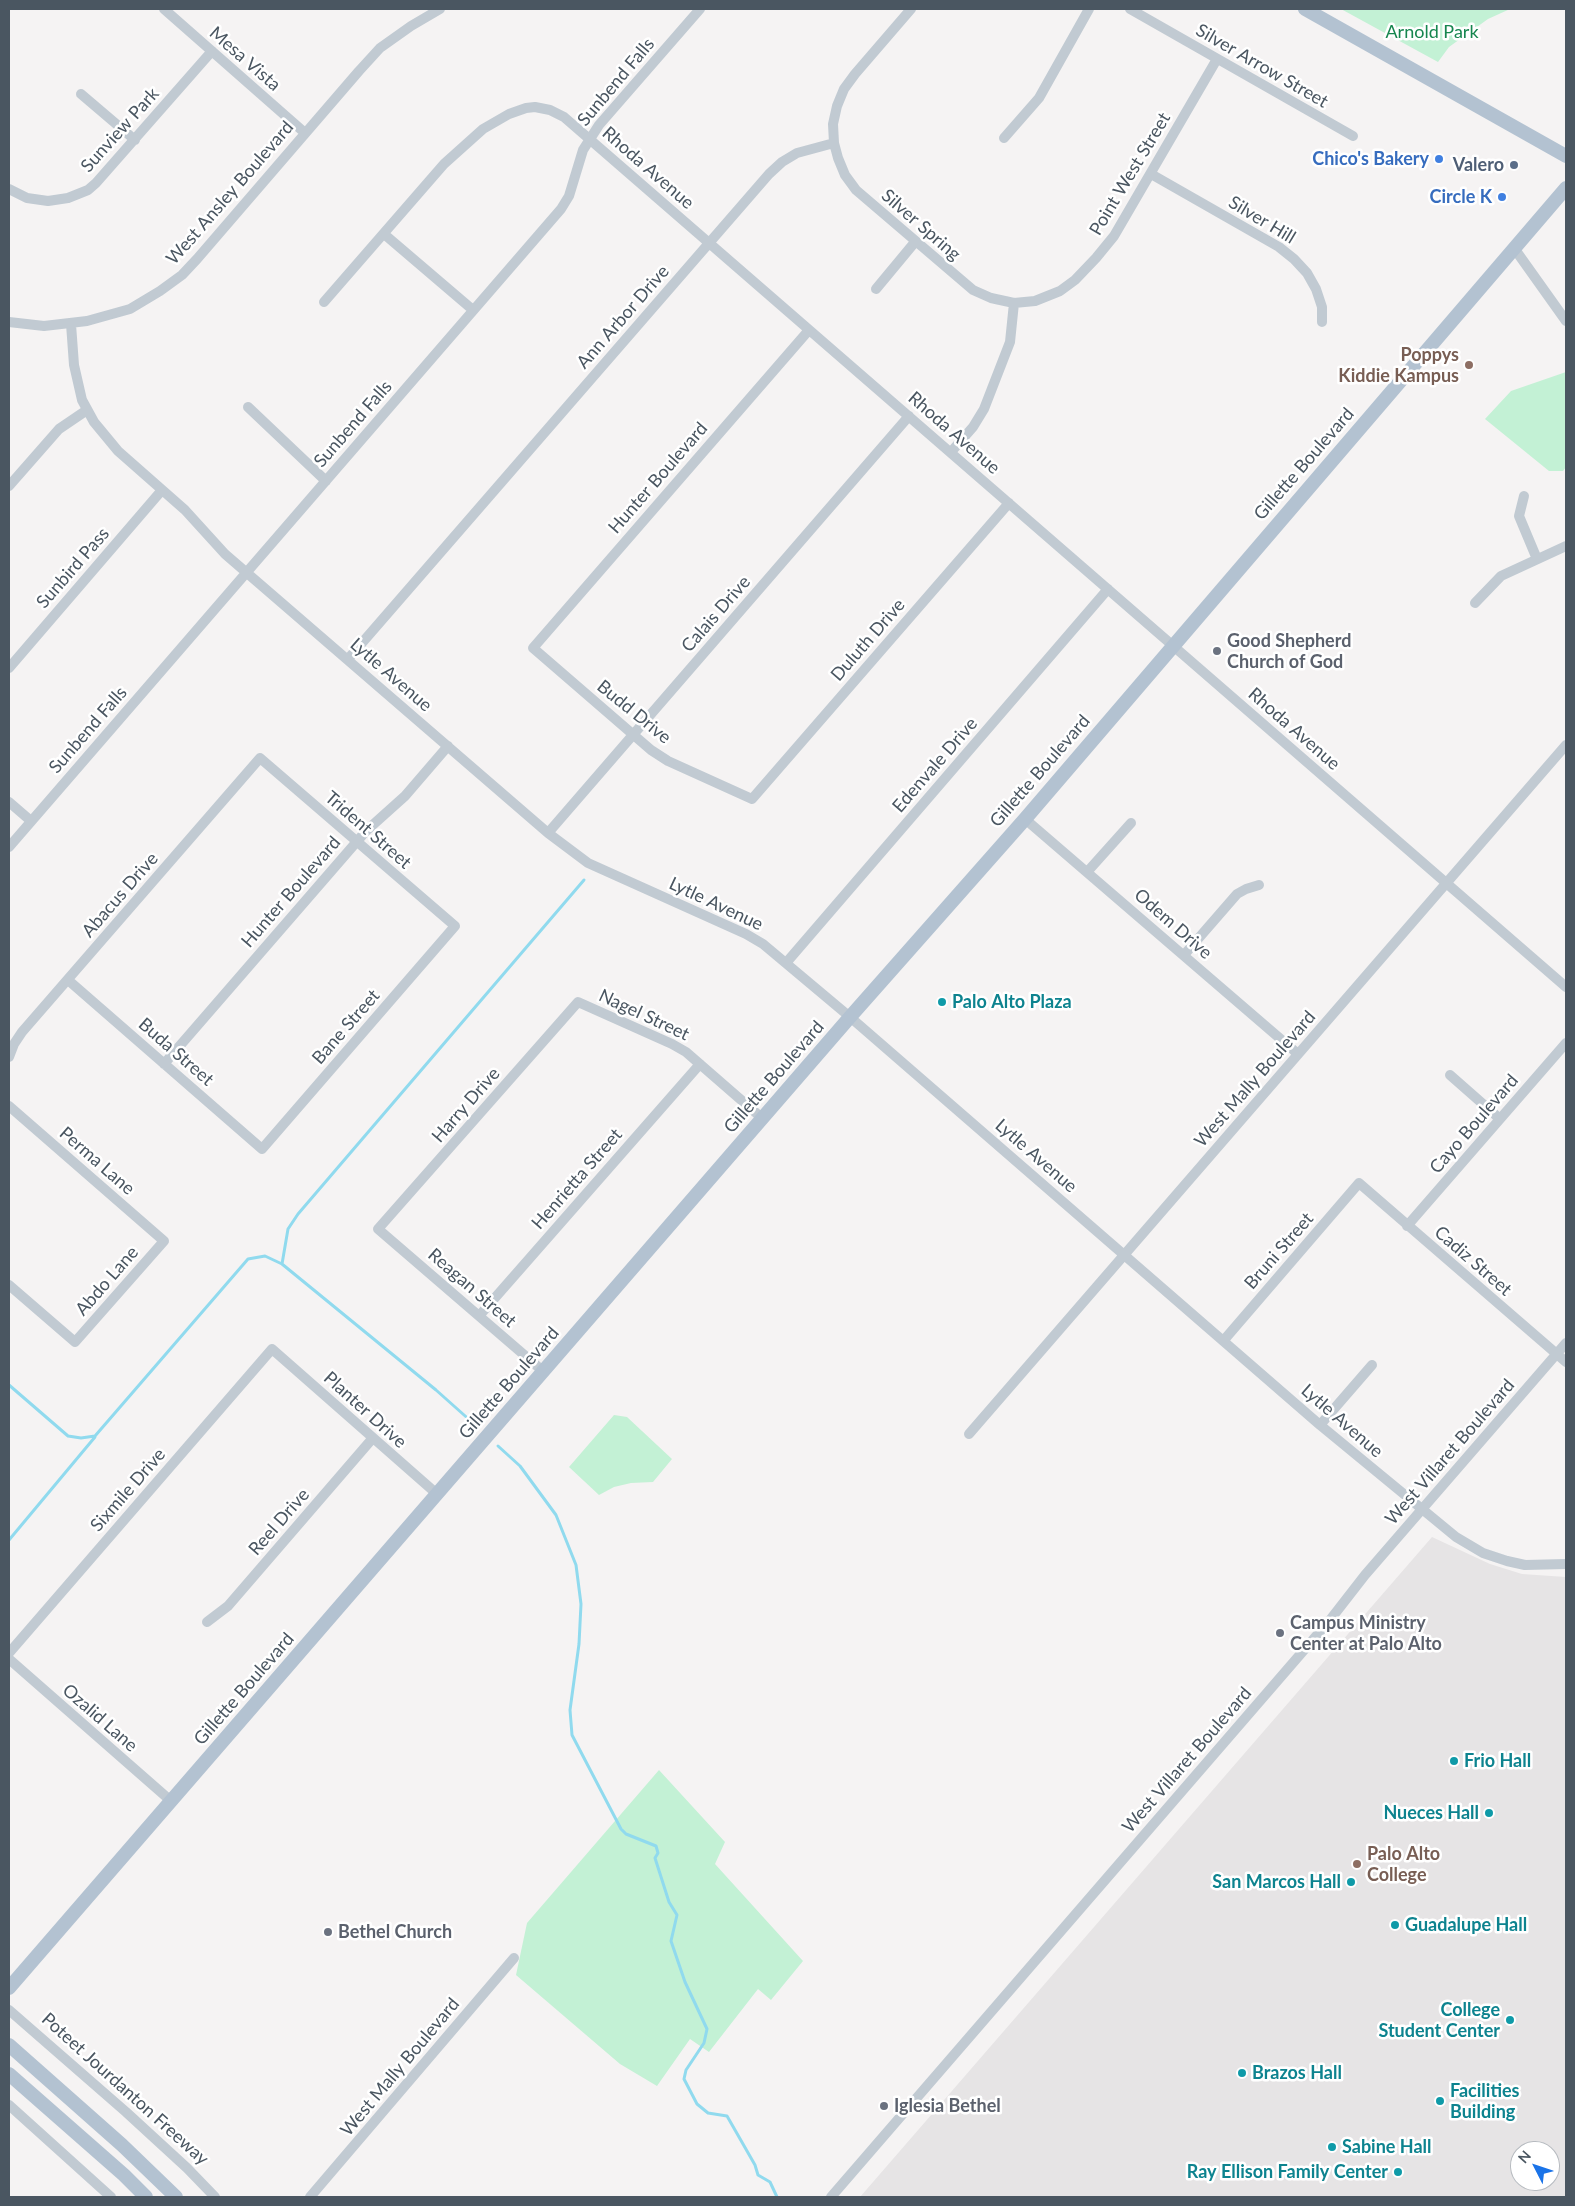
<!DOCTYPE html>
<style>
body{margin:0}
#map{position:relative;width:1575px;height:2206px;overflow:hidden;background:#f5f3f3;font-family:Lato,sans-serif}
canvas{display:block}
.frame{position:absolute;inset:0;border:10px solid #4a5661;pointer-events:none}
.north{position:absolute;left:1510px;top:2141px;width:50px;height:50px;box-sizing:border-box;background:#fff;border:1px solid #b7bbc0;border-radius:50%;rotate:311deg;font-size:14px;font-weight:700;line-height:20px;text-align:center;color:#4a5661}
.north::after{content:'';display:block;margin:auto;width:18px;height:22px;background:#1a73e8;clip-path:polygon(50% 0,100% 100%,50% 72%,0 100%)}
</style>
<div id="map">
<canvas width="1575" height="2206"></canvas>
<div class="frame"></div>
<div class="north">N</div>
</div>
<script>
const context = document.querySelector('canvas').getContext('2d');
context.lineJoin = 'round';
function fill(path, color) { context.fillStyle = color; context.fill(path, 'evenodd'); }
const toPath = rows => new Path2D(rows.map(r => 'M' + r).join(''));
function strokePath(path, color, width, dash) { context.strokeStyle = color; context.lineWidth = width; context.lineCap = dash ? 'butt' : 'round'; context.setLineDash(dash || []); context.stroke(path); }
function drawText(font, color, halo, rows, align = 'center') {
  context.font = font + ' Lato,sans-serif'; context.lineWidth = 5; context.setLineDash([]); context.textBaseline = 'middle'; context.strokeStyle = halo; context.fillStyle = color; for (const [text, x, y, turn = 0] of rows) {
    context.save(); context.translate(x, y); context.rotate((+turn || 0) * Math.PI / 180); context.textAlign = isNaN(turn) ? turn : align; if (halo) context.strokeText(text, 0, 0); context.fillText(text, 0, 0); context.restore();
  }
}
const education = toPath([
 [1432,1537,1490,1564,1522,1574,1566,1577,1566,2197,860,2197],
 [1520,2151,1550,2151,1550,2181,1520,2181]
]);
const green = toPath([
 [1341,9,1510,9,1488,19,1449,47,1438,62],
 [1566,372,1566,467,1563,471,1549,471,1485,419,1511,391],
 [614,1415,627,1417,672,1459,653,1482,631,1483,614,1487,599,1495,569,1467],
 [659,1770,725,1842,715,1864,803,1961,771,2000,758,1989,709,2052,690,2039,657,2086,620,2064,516,1975,527,1923]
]);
const stream = toPath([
 [282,1264,288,1229,298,1214,584,880],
 [9,1385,68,1436,81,1438,95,1436,248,1259,265,1256,282,1264,436,1390,473,1423],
 [498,1446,520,1466,556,1515,576,1565,581,1604,579,1644,570,1710,572,1735,621,1829,626,1834,656,1846,658,1853,655,1858,669,1902,677,1915,671,1941,685,1982,707,2029,704,2043,686,2070,684,2079,697,2104,708,2113,727,2116,755,2165,758,2175,770,2182,777,2197],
 [9,1540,95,1437]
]);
const minor = toPath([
 [164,9,305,133],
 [911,9,855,74,844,89,837,106,833,124,834,143,838,158,845,175,856,190,973,290,991,298,1014,303,1035,301,1060,291,1075,280,1096,258,1114,236,1217,59],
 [1130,9,1353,136],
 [81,94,135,140],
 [1004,138,1039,98,1089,9],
 [1151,174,1279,247,1294,259,1307,273,1316,289,1322,307,1322,322],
 [9,189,27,198,48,201,68,198,88,190,96,183,212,51],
 [384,234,473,310],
 [1514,248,1566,321],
 [876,289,915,242],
 [324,302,444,164,483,129,509,114,526,108,535,107,550,110,564,117,1566,987],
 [9,322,44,326,87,321,130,309,160,291,182,275,197,259,359,71,380,48,411,26,440,9],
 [71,324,74,365,82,400,94,422,118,451,185,510,225,554,548,833,588,863,746,934,763,944,850,1017,1320,1425,1456,1537,1483,1553,1507,1561,1525,1565,1566,1564],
 [809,330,533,648,540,654,651,750,668,761,752,799,1009,503],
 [248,407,326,481],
 [951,452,973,427,984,409,1010,342,1014,303],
 [9,486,59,429,87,410],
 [1524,496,1519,516,1537,559],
 [1475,603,1501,576,1566,546],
 [348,659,769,174,782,162,797,153,834,143],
 [9,668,162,490],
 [9,802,31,821],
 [1025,819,1298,1054],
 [548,833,909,416],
 [9,847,561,209,569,196,583,150,599,125,700,9],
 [1088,871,1131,823],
 [1184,955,1237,894,1246,889,1259,885],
 [786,963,1108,589],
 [9,1057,14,1044,22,1032,260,758,455,926,262,1149,68,980],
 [164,1064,366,831,405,796,448,746],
 [1450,1075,1500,1119],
 [9,1106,164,1241,75,1342,9,1285],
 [1407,1226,1566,1043],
 [479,1316,700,1064],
 [1224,1340,1359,1183,1566,1362],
 [544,1372,378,1229,578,1002,672,1044,686,1052,763,1119],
 [1320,1425,1372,1365],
 [969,1434,1566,745],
 [207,1622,228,1606,372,1439],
 [9,1653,272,1349,437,1494],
 [9,1659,171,1801],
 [9,2010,126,2112,187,2168,215,2197],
 [9,2105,111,2197],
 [310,2197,514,1958],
 [831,2197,1330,1620,1365,1575,1566,1343]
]);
const major = toPath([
 [1305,9,1566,156],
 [9,1988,850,1017,1025,819,1566,188],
 [9,2045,122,2145,176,2197],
 [9,2074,124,2175,146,2197]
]);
const markers = [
 [1439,159,5,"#3f7fe0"],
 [1514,165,5,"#5c6f8a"],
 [1502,197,5,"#3f7fe0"],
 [1469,365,5,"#8d6e63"],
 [1217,651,5,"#6b7280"],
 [942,1002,5,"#0f9aa8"],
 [1280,1633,5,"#6b7280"],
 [1454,1761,5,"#0f9aa8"],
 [1489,1813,5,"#0f9aa8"],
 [1357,1864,5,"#8d6e63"],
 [1351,1882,5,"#0f9aa8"],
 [1395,1925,5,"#0f9aa8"],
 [328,1932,5,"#6b7280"],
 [1510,2020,5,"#0f9aa8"],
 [1242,2073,5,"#0f9aa8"],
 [1440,2101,5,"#0f9aa8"],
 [884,2106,5,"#6b7280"],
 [1332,2147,5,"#0f9aa8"],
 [1398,2172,5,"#0f9aa8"]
];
const parkNames = [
 ["Arnold Park",1432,32]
];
const streetNames = [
 ["Mesa Vista",245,59,41],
 ["Silver Arrow Street",1262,66,30],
 ["Sunbend Falls",616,82,-50],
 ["Sunview Park",120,130,-48],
 ["Rhoda Avenue",648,168,41],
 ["Point West Street",1130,174,-59],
 ["West Ansley Boulevard",230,193,-49],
 ["Silver Hill",1262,220,31],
 ["Silver Spring",921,225,41],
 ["Ann Arbor Drive",623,317,-49],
 ["Sunbend Falls",353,424,-49],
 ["Rhoda Avenue",954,433,41],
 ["Gillette Boulevard",1304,464,-49],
 ["Hunter Boulevard",658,478,-49],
 ["Sunbird Pass",73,568,-49],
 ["Calais Drive",716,614,-49],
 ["Duluth Drive",868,640,-49],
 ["Lytle Avenue",391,675,41],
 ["Budd Drive",634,712,39],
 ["Rhoda Avenue",1294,729,41],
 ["Sunbend Falls",88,730,-49],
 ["Edenvale Drive",935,765,-49],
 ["Gillette Boulevard",1040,771,-49],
 ["Trident Street",368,830,41],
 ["Hunter Boulevard",291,892,-49],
 ["Abacus Drive",120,895,-49],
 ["Lytle Avenue",716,904,25],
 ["Odem Drive",1173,924,41],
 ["Nagel Street",644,1015,25],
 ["Bane Street",346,1027,-49],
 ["Buda Street",176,1052,41],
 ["Gillette Boulevard",774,1077,-49],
 ["West Mally Boulevard",1255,1079,-49],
 ["Harry Drive",466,1105,-49],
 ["Cayo Boulevard",1474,1124,-49],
 ["Lytle Avenue",1036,1156,41],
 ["Perma Lane",97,1161,41],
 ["Henrietta Street",577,1179,-49],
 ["Bruni Street",1279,1251,-49],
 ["Cadiz Street",1473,1261,41],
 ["Abdo Lane",107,1281,-49],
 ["Reagan Street",472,1288,41],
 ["Gillette Boulevard",509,1383,-49],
 ["Planter Drive",365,1410,42],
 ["Lytle Avenue",1342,1421,41],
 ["West Villaret Boulevard",1450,1452,-49],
 ["Sixmile Drive",128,1490,-49],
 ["Reel Drive",279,1522,-49],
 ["Gillette Boulevard",244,1689,-49],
 ["Ozalid Lane",100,1718,41],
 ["West Villaret Boulevard",1187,1760,-49],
 ["West Mally Boulevard",400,2067,-50],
 ["Poteet Jourdanton Freeway",125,2089,42]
];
const shopNames = [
 ["Chico's Bakery",1429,159],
 ["Circle K",1492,197]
];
const serviceNames = [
 ["Valero",1504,165]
];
const educationNames = [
 ["Poppys",1459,355],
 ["Kiddie Kampus",1459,376],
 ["Palo Alto",1367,1854,"left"],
 ["College",1367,1875,"left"]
];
const worshipNames = [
 ["Good Shepherd",1227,641],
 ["Church of God",1227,662],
 ["Campus Ministry",1290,1623],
 ["Center at Palo Alto",1290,1644],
 ["Bethel Church",338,1932],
 ["Iglesia Bethel",894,2106]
];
const cultureNames = [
 ["Palo Alto Plaza",952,1002],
 ["Frio Hall",1464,1761],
 ["Nueces Hall",1479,1813,"right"],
 ["San Marcos Hall",1341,1882,"right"],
 ["Guadalupe Hall",1405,1925],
 ["College",1500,2010,"right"],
 ["Student Center",1500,2031,"right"],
 ["Brazos Hall",1252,2073],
 ["Facilities",1450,2091],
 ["Building",1450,2112],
 ["Sabine Hall",1342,2147],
 ["Ray Ellison Family Center",1388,2172,"right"]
];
fill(education, '#e6e4e5');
fill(green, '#c3f1d5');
strokePath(stream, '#90daee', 3);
strokePath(minor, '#c1cad2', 10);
strokePath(major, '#b3c2d1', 14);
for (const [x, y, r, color] of markers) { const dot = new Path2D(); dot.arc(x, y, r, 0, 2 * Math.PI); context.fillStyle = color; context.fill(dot); strokePath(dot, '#fff', 2); }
drawText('18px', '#17864f', '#fff', parkNames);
drawText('18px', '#4a5661', '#fff', streetNames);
drawText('bold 18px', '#366cbe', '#fff', shopNames, 'right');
drawText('bold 18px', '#4e5e75', '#fff', serviceNames, 'right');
drawText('bold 18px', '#785e54', '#fff', educationNames, 'right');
drawText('bold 18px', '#5b616d', '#fff', worshipNames, 'left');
drawText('bold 18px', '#0d838f', '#fff', cultureNames, 'left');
</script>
